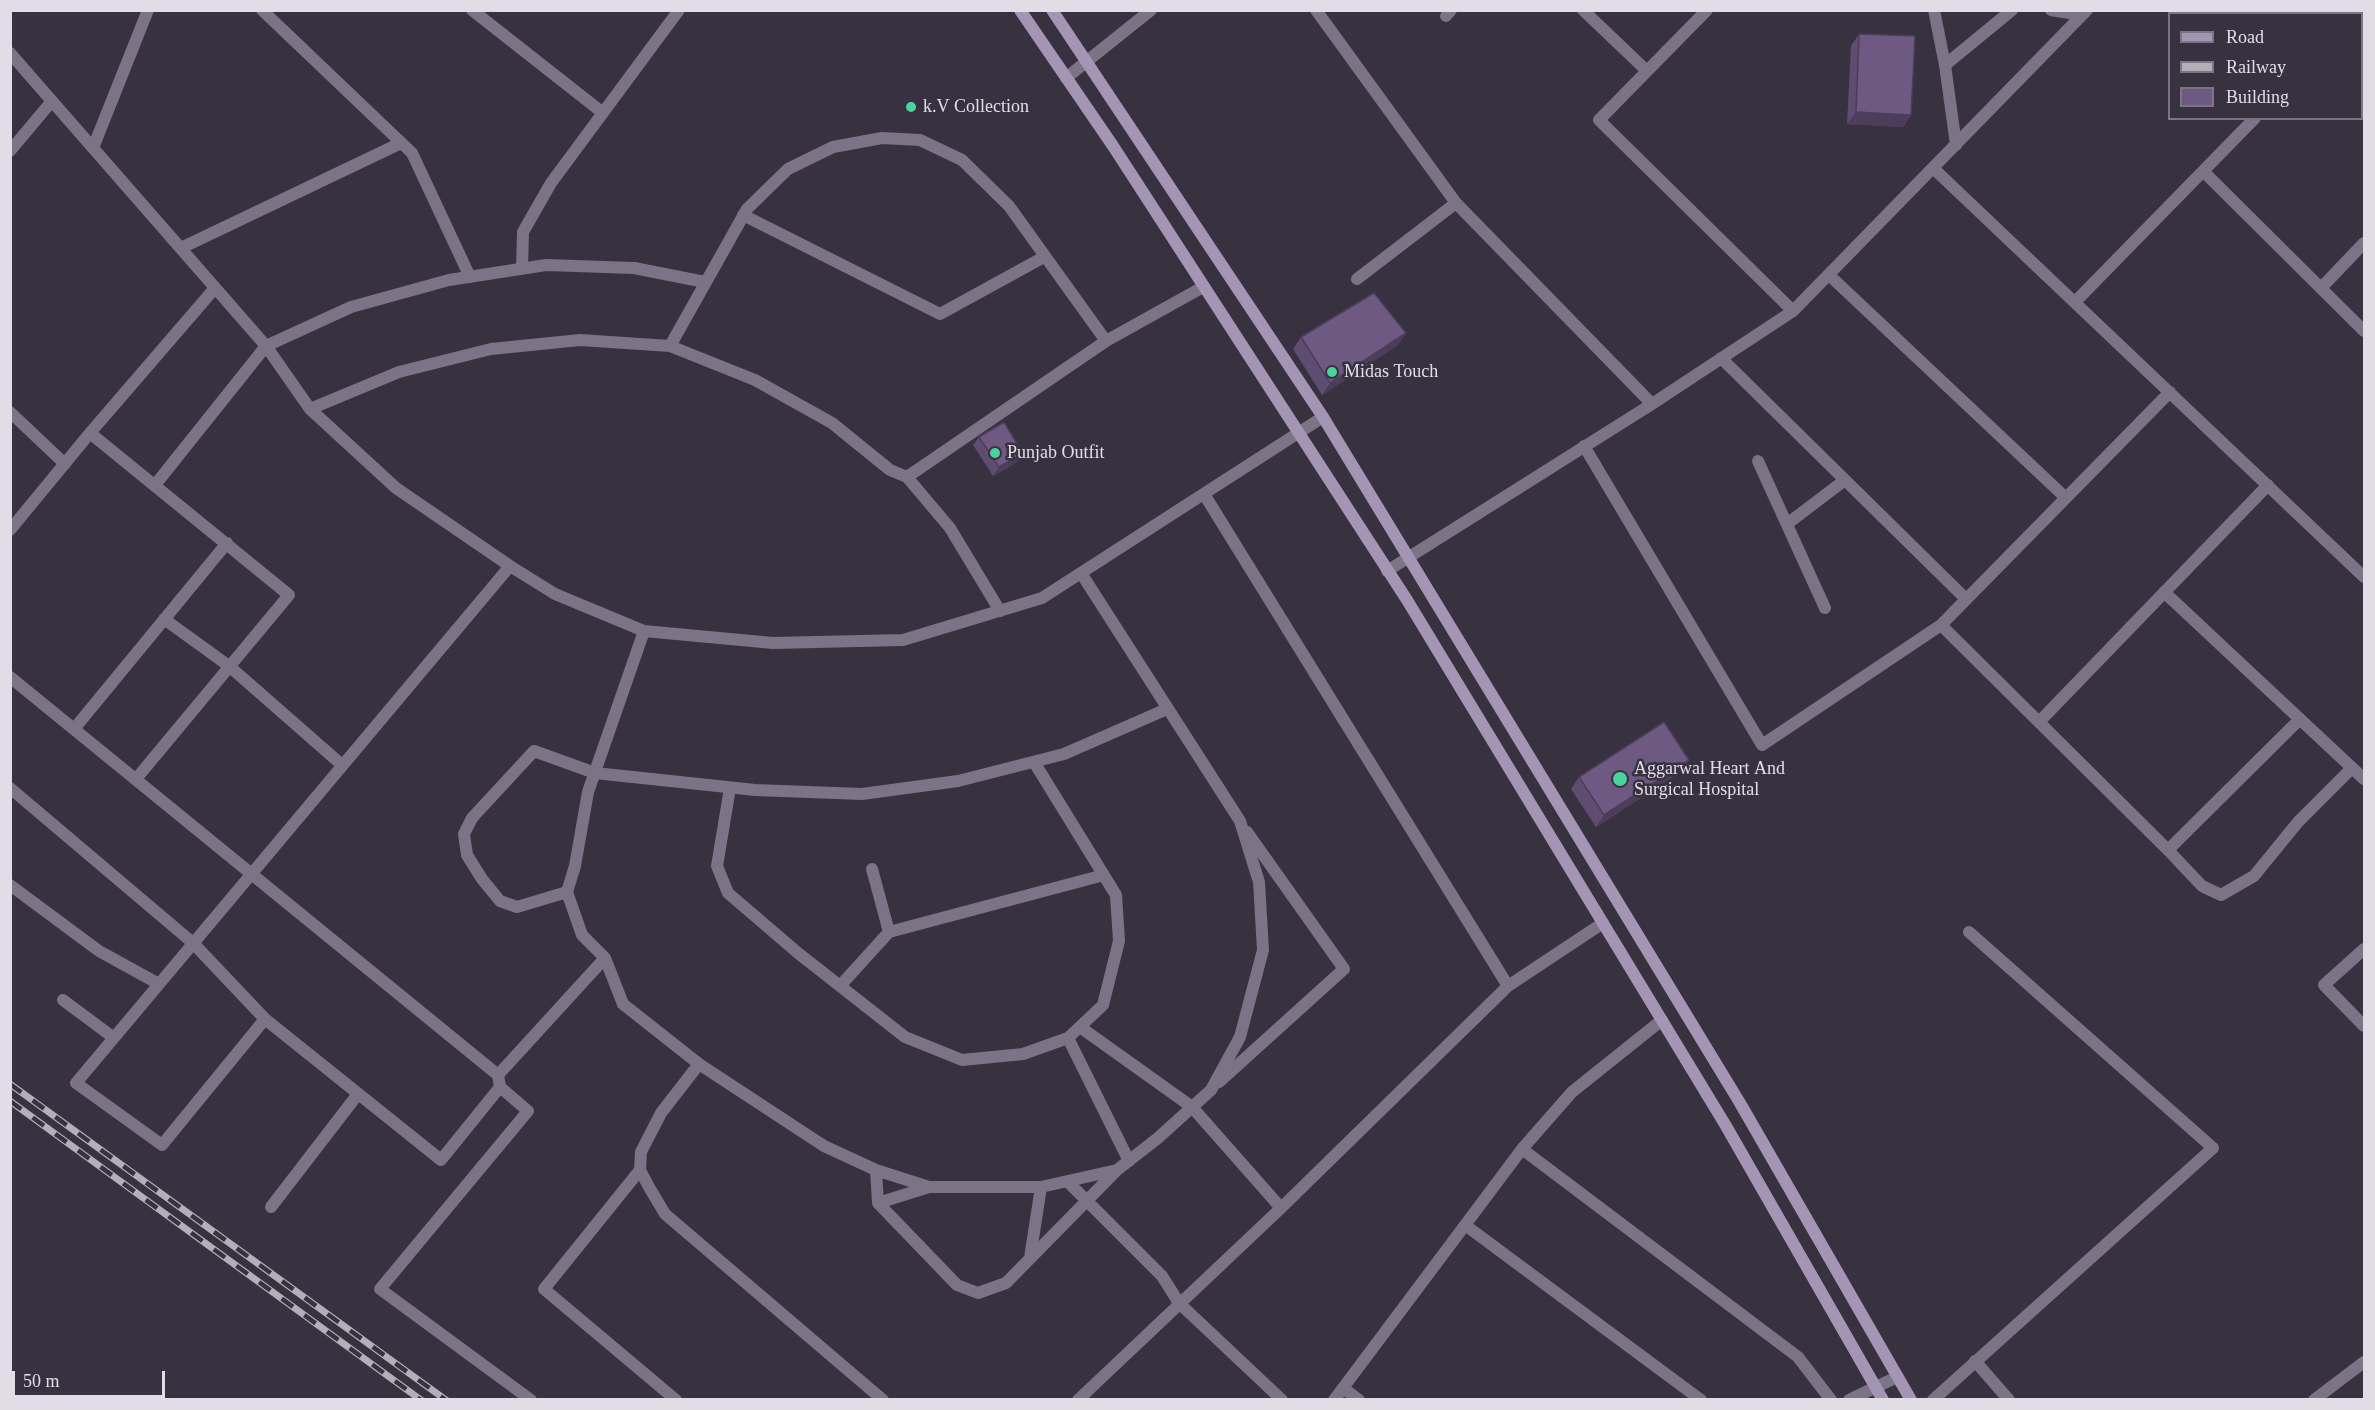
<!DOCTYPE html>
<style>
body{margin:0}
#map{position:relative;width:2375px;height:1410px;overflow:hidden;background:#383140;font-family:Georgia,serif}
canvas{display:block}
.frame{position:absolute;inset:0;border:12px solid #e1dde6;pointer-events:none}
.legend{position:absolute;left:2168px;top:12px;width:195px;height:108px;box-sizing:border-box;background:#383140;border:2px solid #7c7682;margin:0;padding:8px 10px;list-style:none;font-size:18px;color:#e1dde6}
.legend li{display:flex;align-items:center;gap:12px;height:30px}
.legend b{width:30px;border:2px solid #7c7682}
.scale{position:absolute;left:12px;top:1371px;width:153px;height:27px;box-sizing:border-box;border:3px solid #e1dde6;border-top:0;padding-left:8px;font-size:18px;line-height:21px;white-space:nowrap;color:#e1dde6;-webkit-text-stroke:4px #383140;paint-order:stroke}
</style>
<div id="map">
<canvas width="2375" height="1410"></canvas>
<div class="frame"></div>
<ul class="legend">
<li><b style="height:8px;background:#a495b4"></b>Road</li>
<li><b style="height:8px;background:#b3aeb8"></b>Railway</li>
<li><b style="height:16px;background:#6d5982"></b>Building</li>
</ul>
<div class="scale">50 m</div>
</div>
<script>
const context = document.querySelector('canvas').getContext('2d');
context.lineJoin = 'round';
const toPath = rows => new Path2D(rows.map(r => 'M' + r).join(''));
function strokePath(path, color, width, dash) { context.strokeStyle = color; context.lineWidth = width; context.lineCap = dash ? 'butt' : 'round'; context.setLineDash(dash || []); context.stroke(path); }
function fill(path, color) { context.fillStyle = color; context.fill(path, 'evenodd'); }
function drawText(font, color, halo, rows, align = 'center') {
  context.font = font + ' Georgia,serif'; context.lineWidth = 5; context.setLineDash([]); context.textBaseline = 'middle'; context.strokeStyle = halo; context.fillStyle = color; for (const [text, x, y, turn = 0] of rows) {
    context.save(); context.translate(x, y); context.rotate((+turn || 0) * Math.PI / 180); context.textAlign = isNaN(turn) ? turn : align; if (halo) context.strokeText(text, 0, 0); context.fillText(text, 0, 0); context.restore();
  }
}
const minor = toPath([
 [262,10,412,153,470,277],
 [472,10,603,113],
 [1316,10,1456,203,1652,404],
 [1583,10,1647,71],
 [1707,10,1599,120,1793,311],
 [1934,10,1945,65],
 [2051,10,2082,15],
 [2359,14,2362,10],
 [1446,16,1451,10],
 [10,53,266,346,310,409,396,488,510,566,555,594,644,631,773,643,903,640,1042,598,1323,417],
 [1066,78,1151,10],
 [1956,145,1945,65,2012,10],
 [93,148,148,10],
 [10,151,52,101],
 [1933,168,2364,577],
 [2203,171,2364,331],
 [743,215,940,314,1044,257],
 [181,248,401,143],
 [522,269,523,232,551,183,679,10],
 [1829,275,2066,498],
 [1357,279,1456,203],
 [2321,288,2364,243],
 [2075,302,2255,118],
 [670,346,747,209,788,169,833,147,882,138,920,140,962,160,1009,206,1106,341],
 [1721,358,1966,599],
 [310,409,399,372,491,349,580,340,670,346,755,380,832,423,890,470,907,477,950,528,1000,611],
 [10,412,65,464],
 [90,433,289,595,136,779],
 [1584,446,1762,745,1941,625,2170,392],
 [1758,461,1825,608],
 [907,477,1106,341,1203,287],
 [155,485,266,346,351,307,449,280,546,265,634,268,705,282],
 [1204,494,1508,986],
 [1787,524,1845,480],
 [10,530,90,433,215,288],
 [1387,571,1652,404,1793,311,2087,10],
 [2164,592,2364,779],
 [164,619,229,666,342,765],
 [1941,625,2168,850,2300,719],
 [644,631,588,792,575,866,567,892,582,935,605,958,623,1004,699,1064,824,1146,876,1170,929,1187,1041,1187,1117,1170,1158,1138,1211,1090,1240,1037,1263,950,1259,882,1240,821,1081,573],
 [10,677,498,1075,500,1087,441,1160,265,1019,193,943,10,788],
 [2039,722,2268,485],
 [74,729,227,543],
 [730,788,717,866,728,893,798,953,905,1037,962,1060,1023,1054,1068,1038,1103,1005,1119,941,1116,895,1034,762],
 [2168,850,2202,886,2221,895,2254,876,2298,822,2352,768],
 [872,869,889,932],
 [10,885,99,951,159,984],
 [567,892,517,907,500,901,482,879,467,855,464,834,472,818,534,751,595,773,755,790,862,794,958,781,1064,754,1167,709],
 [2364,949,2324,985,2364,1026],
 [840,986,889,932,1104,875],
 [63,1000,114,1038],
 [265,1019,162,1145,76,1083,510,566],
 [1080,1027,1192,1107,1281,1208],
 [1068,1038,1129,1161],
 [699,1064,661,1113,641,1152,640,1170,649,1187,665,1214,883,1400],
 [498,1075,605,958],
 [1219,1082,1344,969,1247,832],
 [500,1087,528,1111,380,1289,531,1400],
 [1522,1149,1798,1357,1831,1400],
 [640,1170,544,1289,676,1400],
 [876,1170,878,1203,957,1285,978,1293,1006,1283,1116,1171],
 [1068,1182,1162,1276,1179,1303,1282,1400],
 [878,1203,929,1187],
 [271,1207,358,1094],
 [1465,1225,1701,1400],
 [1030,1258,1041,1187],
 [1975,1361,2009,1400],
 [1343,1388,1359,1400],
 [1078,1400,1281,1208,1508,986,1603,923],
 [1334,1400,1522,1149,1572,1092,1662,1020],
 [1849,1400,1897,1377],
 [1933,1400,2213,1148,1969,932],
 [2314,1400,2364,1362]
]);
const secondary = toPath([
 [1020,10,1113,146,1407,600,1726,1126,1883,1400],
 [1052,10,1323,417,1740,1103,1911,1400]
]);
const rail = toPath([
 [10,1084,446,1400],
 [10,1101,421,1400]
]);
const wall = toPath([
 [1859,34,1911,115,1903,127,1847,124,1851,46],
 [1406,333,1398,345,1322,395,1293,349,1301,337],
 [979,437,1017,462,993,476,973,445],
 [1689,760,1681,772,1596,827,1571,789,1579,777]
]);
const shadedWall = toPath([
 [1856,112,1911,115,1903,127,1847,124],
 [1406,333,1398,345,1322,395,1330,383],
 [1023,454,1017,462,993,476,999,467],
 [1689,760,1681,772,1596,827,1604,815]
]);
const building = toPath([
 [1859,34,1915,36,1911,115,1856,112,1859,34],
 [1374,293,1406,333,1330,383,1301,337,1374,293],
 [1004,422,1023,454,999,467,979,437,1004,422],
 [1664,722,1689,760,1604,815,1579,777,1664,722]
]);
const markers = [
 [911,107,6,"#4ad49c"],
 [1332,372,6,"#4ad49c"],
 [995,453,6,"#4ad49c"],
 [1620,779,8,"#4ad49c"]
];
const poiNames = [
 ["k.V Collection",923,107],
 ["Midas Touch",1344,372],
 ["Punjab Outfit",1007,453],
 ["Aggarwal Heart And",1634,769],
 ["Surgical Hospital",1634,790]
];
strokePath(minor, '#7c7386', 12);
strokePath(secondary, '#a495b4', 12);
strokePath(rail, '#b3aeb8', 7);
strokePath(rail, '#383140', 4.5, [14]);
fill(wall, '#5e4d70');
fill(shadedWall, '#4c3e5b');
fill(building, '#6d5982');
strokePath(building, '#4c3e5b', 1.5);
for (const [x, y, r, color] of markers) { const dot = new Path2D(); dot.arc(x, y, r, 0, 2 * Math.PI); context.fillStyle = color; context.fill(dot); strokePath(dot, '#383140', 2); }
drawText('18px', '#e1dde6', '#383140', poiNames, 'left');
</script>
